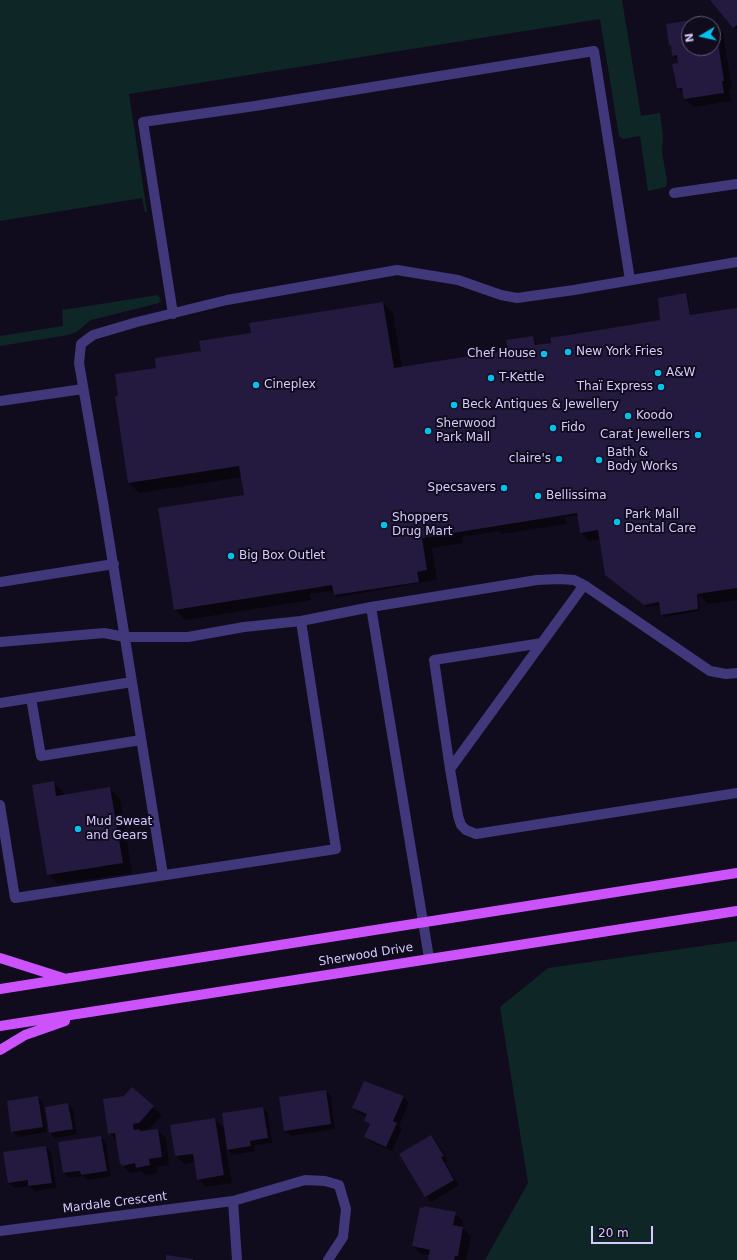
<!DOCTYPE html>
<meta charset="utf-8">
<style>
body{margin:0}
#map{position:relative;width:737px;height:1260px;overflow:hidden;background:#110c1d;font-family:"DejaVu Sans",sans-serif}
canvas{display:block}
.north{position:absolute;left:681px;top:16px;width:40px;height:40px;box-sizing:border-box;background:#110c1d;border:1px solid #5f5877;border-radius:50%;rotate:261deg;font-size:11px;font-weight:700;line-height:16px;text-align:center;color:#d5cafe}
.north::after{content:'';display:block;margin:auto;width:14px;height:18px;background:#05c1ee;clip-path:polygon(50% 0,100% 100%,50% 72%,0 100%)}
.scale{position:absolute;left:591px;top:1226px;width:62px;height:18px;box-sizing:border-box;border:2px solid #d5cafe;border-top:0;padding-left:5px;font-size:12px;line-height:14px;white-space:nowrap;color:#d5cafe;-webkit-text-stroke:3px #110c1d;paint-order:stroke}
</style>
<div id="map">
<canvas width="737" height="1260"></canvas>
<div class="north">N</div>
<div class="scale">20 m</div>
</div>
<script>
const context = document.querySelector('canvas').getContext('2d');
context.lineJoin = 'round';
function fill(path, color) { context.fillStyle = color; context.fill(path, 'evenodd'); }
const toPath = rows => new Path2D(rows.map(r => 'M' + r).join(''));
function strokePath(path, color, width, dash) { context.strokeStyle = color; context.lineWidth = width; context.lineCap = dash ? 'butt' : 'round'; context.setLineDash(dash || []); context.stroke(path); }
function drawText(font, color, halo, rows, align = 'center') {
  context.font = font + ' "DejaVu Sans",sans-serif'; context.lineWidth = 4; context.setLineDash([]); context.textBaseline = 'middle'; context.strokeStyle = halo; context.fillStyle = color; for (const [text, x, y, turn = 0] of rows) {
    context.save(); context.translate(x, y); context.rotate((+turn || 0) * Math.PI / 180); context.textAlign = isNaN(turn) ? turn : align; if (halo) context.strokeText(text, 0, 0); context.fillText(text, 0, 0); context.restore();
  }
}
const green = toPath([
 [0,0,622,0,641,116,660,113,663,137,662,152,667,181,666,187,648,191,640,136,623,139,619,136,600,19,129,94,147,212,145,212,142,198,0,221],
 [158,295,161,300,159,303,91,320,76,332,68,335,0,346,0,336,63,326,62,310],
 [737,941,737,1260,485,1260,528,1183,500,1007,548,968]
]);
const shadow = toPath([
 [712,0,737,0,737,30,734,27],
 [691,21,694,24,689,24,689,48,713,48,713,25,715,25,723,33,732,89,729,89,731,101,693,107,685,99,684,94,678,88,679,61,673,56,672,47,670,45],
 [686,294,688,297,691,316,737,309,737,600,708,604,698,594,700,611,664,617,662,614,660,605,647,607,609,577,601,539,589,541,581,533,578,515,565,517,566,524,502,534,499,531,462,537,463,543,432,548,437,580,337,597,330,591,310,594,311,600,185,620,175,609,245,496,242,477,139,493,129,483,119,397,158,368,252,334,383,303,393,313,402,368,508,351,533,337,535,339,537,346,661,320],
 [53,782,64,793,64,796,110,788,120,799,132,873,58,884,48,874],
 [383,1088,404,1097,409,1102,399,1126,402,1129,392,1151,371,1142,366,1137,370,1126,365,1121,367,1117,358,1113,353,1108,383,1090],
 [132,1089,162,1115,147,1131,158,1130,166,1138,169,1165,157,1167,158,1173,145,1175,141,1171,131,1173,129,1172,121,1164,117,1141,109,1133,125,1097],
 [325,1091,331,1096,335,1129,291,1136,285,1131,280,1098],
 [37,1097,43,1102,47,1132,18,1137,12,1131],
 [68,1104,73,1110,77,1134,55,1138,50,1133],
 [263,1108,268,1113,272,1143,255,1145,255,1151,233,1155,226,1148,232,1183,205,1187,198,1179,195,1162,184,1164,176,1156,215,1119,225,1129],
 [431,1136,436,1141,448,1161,445,1163,459,1185,431,1202,426,1196],
 [101,1137,106,1142,111,1176,87,1180,83,1176,69,1178,64,1173],
 [46,1147,51,1152,56,1188,35,1191,29,1186,14,1188,9,1183],
 [455,1213,463,1221,462,1228,471,1236,466,1260,429,1260,430,1255,421,1254,413,1246]
]);
const building = toPath([
 [710,0,737,0,737,25,733,28],
 [691,20,692,24,689,24,689,48,713,48,713,24,715,24,724,81,722,81,724,93,684,99,682,88,677,88,672,64,678,63,677,55,672,56,671,45,669,46,666,24],
 [686,293,690,315,737,308,737,588,697,594,698,609,661,615,659,602,644,605,605,575,598,530,580,533,577,513,422,538,427,570,417,572,419,582,334,595,332,585,174,610,158,508,244,495,239,466,128,483,115,396,118,396,115,374,156,368,155,358,201,351,199,341,251,333,249,323,383,302,394,368,508,350,506,340,533,336,535,345,551,343,550,338,660,320,658,298],
 [54,781,56,796,110,787,123,863,47,875,32,785],
 [364,1081,404,1096,393,1121,397,1123,386,1147,364,1137,370,1124,364,1121,367,1114,352,1108],
 [132,1087,154,1106,139,1123,133,1124,134,1130,139,1129,140,1131,158,1129,162,1157,149,1159,150,1165,136,1168,135,1163,122,1166,122,1164,120,1164,115,1133,108,1134,103,1099,124,1096],
 [326,1090,331,1124,284,1131,279,1097],
 [38,1096,43,1127,11,1132,7,1101],
 [68,1103,73,1129,49,1133,45,1107],
 [263,1107,268,1138,250,1141,251,1146,227,1150,222,1113],
 [215,1118,224,1175,197,1180,193,1154,175,1156,170,1125],
 [431,1135,444,1156,441,1157,454,1180,425,1197,399,1154],
 [101,1136,107,1171,81,1175,80,1171,63,1173,58,1142],
 [46,1146,52,1183,28,1186,28,1180,8,1183,3,1152],
 [424,1206,456,1212,453,1225,463,1227,458,1256,455,1256,454,1260,428,1260,430,1250,412,1246,420,1207,424,1208],
 [166,1255,193,1259,193,1260,166,1260]
]);
const minor = toPath([
 [674,193,737,184],
 [173,314,143,122,255,106,594,51,630,280],
 [0,401,83,389],
 [0,582,114,564],
 [584,585,450,769,458,816,461,825,466,830,476,834,737,793],
 [371,607,429,958],
 [0,642,104,633,125,637,188,637,244,627,301,621,371,607,537,580,559,579,574,580,584,585,710,671,726,674,737,673],
 [132,682,163,875],
 [31,698,41,756,141,740],
 [0,703,132,682,103,502,79,363,81,344,93,335,137,322,227,300,397,270,458,280,501,295,517,298,574,290,737,262],
 [450,769,434,660,542,643],
 [0,805,15,898,336,849,301,621],
 [233,1201,305,1180,325,1181,339,1185,346,1209,343,1237,328,1260],
 [0,1231,233,1201,237,1260]
]);
const major = toPath([
 [0,958,63,978],
 [0,989,737,873],
 [0,1026,737,911],
 [0,1050,25,1035,65,1021]
]);
const markers = [
 [568,352,4,"#05c1ee"],
 [544,354,4,"#05c1ee"],
 [658,373,4,"#05c1ee"],
 [491,378,4,"#05c1ee"],
 [256,385,4,"#05c1ee"],
 [661,387,4,"#05c1ee"],
 [454,405,4,"#05c1ee"],
 [628,416,4,"#05c1ee"],
 [553,428,4,"#05c1ee"],
 [428,431,4,"#05c1ee"],
 [698,435,4,"#05c1ee"],
 [559,459,4,"#05c1ee"],
 [599,460,4,"#05c1ee"],
 [504,488,4,"#05c1ee"],
 [538,496,4,"#05c1ee"],
 [617,522,4,"#05c1ee"],
 [384,525,4,"#05c1ee"],
 [231,556,4,"#05c1ee"],
 [78,829,4,"#05c1ee"]
];
const poiNames = [
 ["New York Fries",576,352],
 ["Chef House",536,354,"right"],
 ["A&W",666,373],
 ["T-Kettle",499,378],
 ["Cineplex",264,385],
 ["Thaï Express",653,387,"right"],
 ["Beck Antiques & Jewellery",462,405],
 ["Koodo",636,416],
 ["Sherwood",436,424],
 ["Park Mall",436,438],
 ["Fido",561,428],
 ["Carat Jewellers",690,435,"right"],
 ["Bath &",607,453],
 ["Body Works",607,467],
 ["claire's",551,459,"right"],
 ["Specsavers",496,488,"right"],
 ["Bellissima",546,496],
 ["Park Mall",625,515],
 ["Dental Care",625,529],
 ["Shoppers",392,518],
 ["Drug Mart",392,532],
 ["Big Box Outlet",239,556],
 ["Mud Sweat",86,822],
 ["and Gears",86,836]
];
const streetNames = [
 ["Sherwood Drive",366,955,-9],
 ["Mardale Crescent",115,1203,-7]
];
fill(green, '#0f2627');
fill(shadow, '#0007');
fill(building, '#24193e');
strokePath(minor, '#41387b', 10);
strokePath(major, '#cc53fb', 10);
for (const [x, y, r, color] of markers) { const dot = new Path2D(); dot.arc(x, y, r, 0, 2 * Math.PI); context.fillStyle = color; context.fill(dot); strokePath(dot, '#110c1d', 1.5); }
drawText('12px', '#d5cafe', '#110c1d', poiNames, 'left');
drawText('12px', '#d5cafe', '#110c1d', streetNames);
</script>
